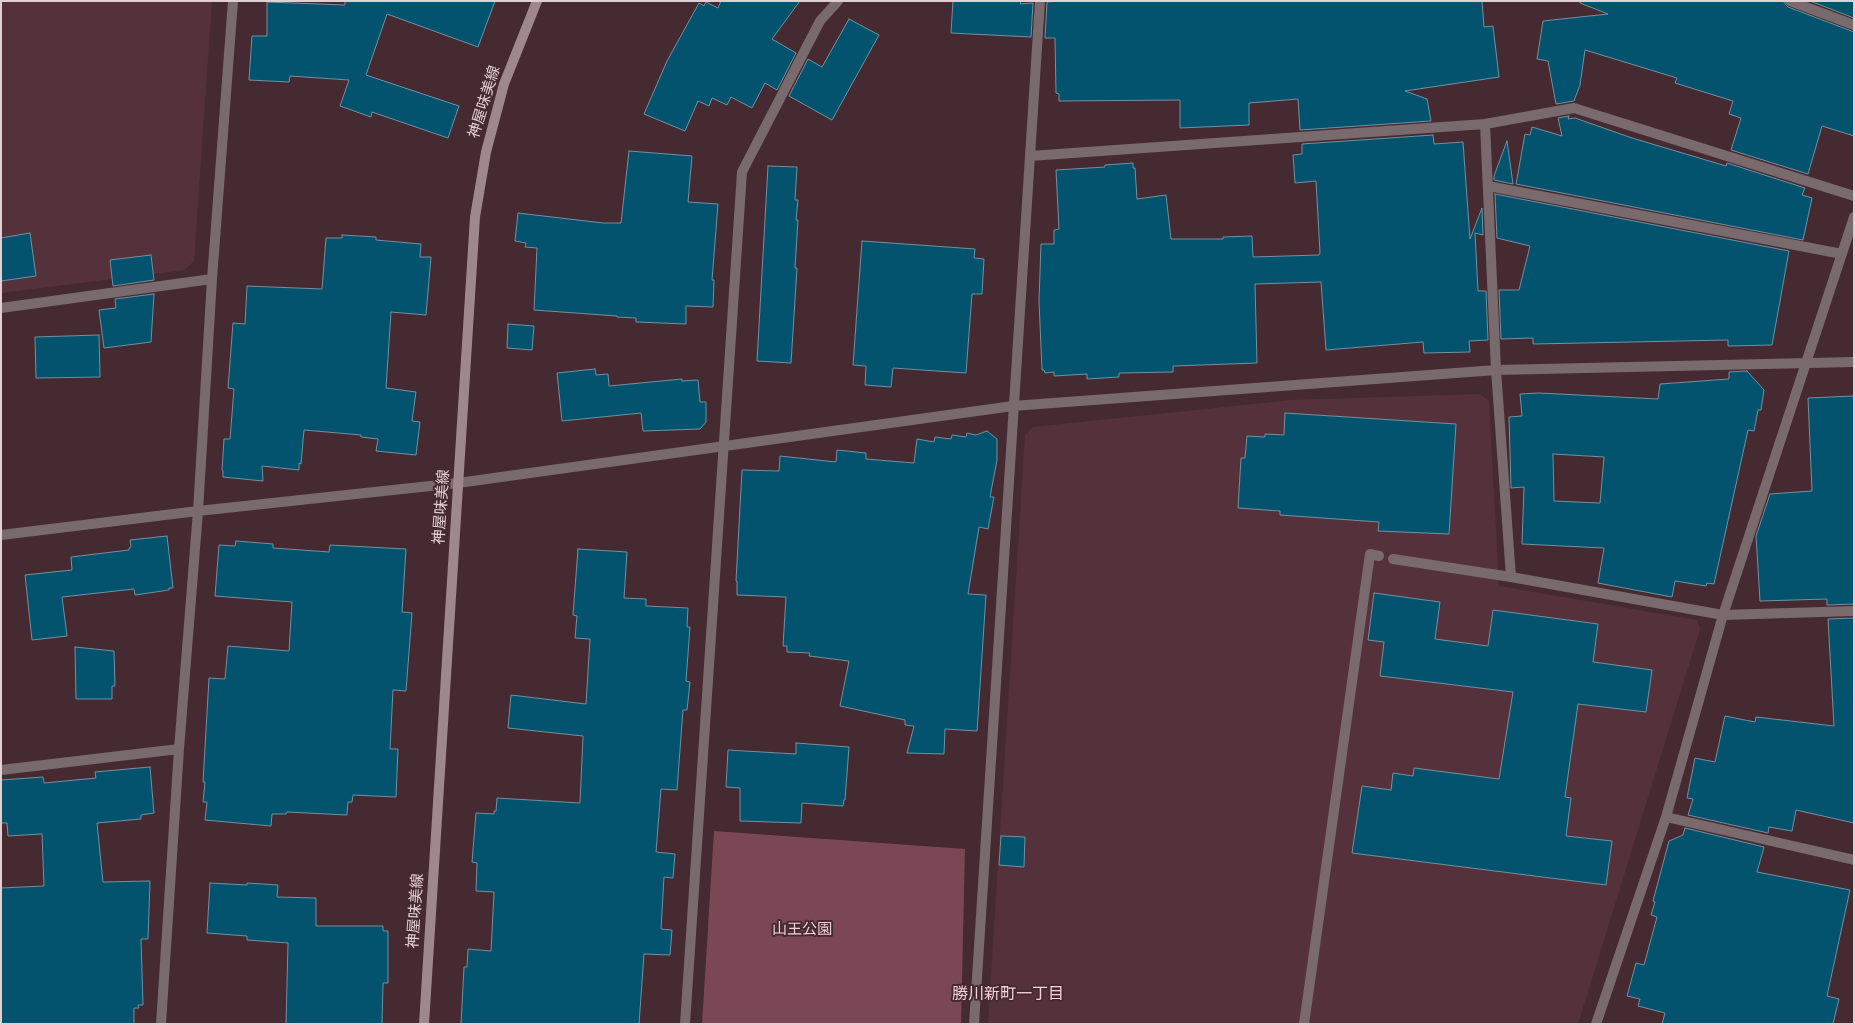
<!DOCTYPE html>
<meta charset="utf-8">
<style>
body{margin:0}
#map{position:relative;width:1855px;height:1025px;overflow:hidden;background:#462a31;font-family:"Varela Round",sans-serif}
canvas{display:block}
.frame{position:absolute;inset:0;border:2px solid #e2cfd3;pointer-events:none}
</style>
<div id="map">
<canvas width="1855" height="1025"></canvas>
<div class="frame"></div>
</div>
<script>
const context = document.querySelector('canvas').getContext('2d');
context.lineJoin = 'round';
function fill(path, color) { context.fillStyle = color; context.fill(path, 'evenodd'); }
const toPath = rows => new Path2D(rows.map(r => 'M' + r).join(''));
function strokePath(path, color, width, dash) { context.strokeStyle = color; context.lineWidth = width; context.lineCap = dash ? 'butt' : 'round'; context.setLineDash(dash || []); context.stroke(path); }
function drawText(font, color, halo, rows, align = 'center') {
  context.font = font + ' "Varela Round","Noto Sans JP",sans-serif'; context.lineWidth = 4; context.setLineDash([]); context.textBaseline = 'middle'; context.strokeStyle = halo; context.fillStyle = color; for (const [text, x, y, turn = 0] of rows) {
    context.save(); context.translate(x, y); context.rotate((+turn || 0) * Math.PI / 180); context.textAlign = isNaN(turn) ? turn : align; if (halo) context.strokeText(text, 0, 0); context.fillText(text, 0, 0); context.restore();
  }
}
const built = toPath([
 [1,1,212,1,194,261,184,270,1,293],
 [1480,394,1489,401,1499,586,1697,620,1700,629,1578,1024,988,1024,1025,435,1033,427,1292,400]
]);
const green = toPath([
 [714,831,965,849,961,1024,702,1024]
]);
const building = toPath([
 [345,1,495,1,478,47,387,14,366,75,459,106,448,138,372,112,371,117,340,106,349,80,290,76,289,82,249,80,252,36,267,36,267,2,345,5,345,1],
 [721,1,800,1,772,39,796,53,777,90,765,83,752,108,731,97,727,105,712,98,709,106,698,101,685,131,644,114,667,61,699,3,704,6,706,2,718,8,721,1],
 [953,1,1021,1,1020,4,1033,3,1031,37,951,33,953,1],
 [1060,1,1482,1,1484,27,1493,26,1499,77,1405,91,1427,99,1431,121,1300,130,1298,99,1249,103,1249,125,1180,128,1180,100,1059,101,1059,94,1056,93,1055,38,1045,38,1047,2,1060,1],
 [1580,1,1783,1,1788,7,1854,32,1854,136,1822,126,1808,174,1731,150,1741,118,1729,114,1733,101,1675,83,1677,78,1585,50,1580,85,1574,101,1556,104,1548,61,1537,59,1543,21,1608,14,1580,3,1580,1],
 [1810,1,1854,1,1854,18,1810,1],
 [849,19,879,35,832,120,789,96,808,59,822,67,849,19],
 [1569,116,1568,119,1575,118,1632,138,1726,166,1727,163,1805,188,1802,195,1812,198,1803,240,1516,184,1525,134,1530,135,1532,127,1562,136,1558,118,1569,116],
 [1433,135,1434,144,1463,142,1470,239,1482,208,1483,235,1475,233,1478,291,1486,291,1488,340,1469,341,1470,352,1424,353,1423,342,1326,350,1321,282,1255,284,1257,363,1173,366,1173,372,1119,373,1119,377,1087,379,1087,374,1054,376,1054,372,1045,373,1044,370,1042,370,1039,301,1041,244,1054,244,1054,230,1059,229,1056,170,1105,167,1105,165,1133,163,1133,168,1135,168,1137,199,1166,195,1171,239,1223,239,1223,237,1252,236,1253,257,1319,255,1320,253,1316,181,1295,183,1293,155,1302,154,1302,144,1433,135],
 [1507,141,1513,184,1494,180,1494,176,1507,141],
 [629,151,692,156,688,202,718,204,712,280,714,280,713,307,686,306,686,324,636,322,636,318,617,317,617,316,534,310,537,248,525,247,526,243,515,241,518,213,603,223,621,223,629,151],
 [768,166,797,167,795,200,798,200,796,220,798,220,795,268,797,268,791,363,757,361,768,166],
 [1495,194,1789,251,1772,345,1728,346,1728,340,1533,344,1533,338,1501,339,1499,290,1519,290,1530,246,1497,238,1495,194],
 [30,233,36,276,1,281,1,238,30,233],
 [342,235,376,237,376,240,421,244,420,257,431,257,426,315,391,312,386,388,416,392,412,421,420,422,416,455,376,451,378,439,361,437,361,435,304,430,301,464,299,463,299,470,262,466,263,481,223,477,223,471,222,470,224,439,230,439,234,389,228,388,233,323,245,324,247,286,322,289,326,238,342,238,342,235],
 [862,241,975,249,974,258,984,259,982,294,972,294,966,373,893,368,891,387,865,385,866,366,853,365,862,241],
 [151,255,154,280,113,286,110,260,151,255],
 [154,294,151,342,104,348,99,310,116,308,115,299,154,294],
 [508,324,534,326,532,350,507,348,508,324],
 [99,335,100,377,36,378,35,337,99,335],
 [595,369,596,375,608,374,609,386,682,379,682,381,698,380,700,402,706,402,706,422,700,429,643,431,641,413,562,421,557,373,595,369],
 [1747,371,1764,390,1761,410,1758,410,1754,431,1748,430,1714,584,1707,583,1706,586,1675,581,1672,597,1598,583,1604,548,1522,544,1524,487,1511,488,1509,417,1522,416,1520,394,1539,393,1658,399,1660,384,1729,379,1729,372,1747,371],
 [1553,454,1604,457,1600,503,1554,501,1553,454],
 [1854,396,1854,604,1827,605,1827,599,1760,601,1756,536,1770,494,1812,491,1808,398,1854,396],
 [1285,413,1456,424,1449,534,1378,531,1379,522,1280,515,1280,511,1238,508,1241,458,1245,458,1247,436,1265,437,1265,434,1284,435,1285,413],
 [987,431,997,439,997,460,990,497,994,497,988,529,979,527,968,594,986,595,977,731,945,729,944,754,907,753,914,726,905,725,905,720,840,706,849,661,809,656,810,653,787,652,787,646,783,646,786,597,737,595,737,581,736,581,742,470,779,471,780,456,836,462,837,450,866,453,866,459,914,463,917,439,934,442,935,437,951,439,952,435,966,437,967,433,976,435,987,431],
 [167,536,173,588,169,588,169,590,135,595,134,589,62,597,67,636,32,640,25,575,72,570,71,557,129,550,129,548,131,547,130,540,167,536],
 [236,541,273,544,273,548,329,552,330,545,406,549,402,612,412,613,406,691,393,690,390,749,398,749,396,797,353,795,352,802,348,802,347,815,287,812,286,814,272,814,271,826,205,820,207,802,203,802,205,782,203,782,209,678,225,679,228,646,289,651,292,602,215,596,219,545,235,546,236,541],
 [578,549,627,552,624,598,646,599,646,606,688,608,687,627,690,627,686,681,690,682,687,710,683,710,677,790,661,789,656,852,675,854,673,878,664,877,661,929,672,930,670,955,644,954,639,1024,461,1024,464,967,467,967,468,949,491,951,494,892,476,891,477,863,472,862,476,813,494,814,494,811,496,811,497,798,580,803,583,736,508,728,511,695,586,704,590,639,575,638,577,616,573,615,578,549],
 [1374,593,1440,602,1435,639,1488,646,1493,610,1598,624,1593,662,1652,670,1646,712,1578,704,1565,797,1571,798,1566,836,1612,841,1606,885,1352,853,1362,786,1391,790,1393,773,1413,776,1414,768,1499,779,1513,692,1380,676,1384,642,1368,640,1374,593],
 [1854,618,1854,823,1796,810,1792,831,1769,827,1768,833,1688,815,1693,799,1687,798,1695,758,1715,762,1725,716,1755,722,1756,717,1834,726,1828,619,1854,618],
 [75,647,114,651,115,686,112,686,112,699,76,699,75,647],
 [796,743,849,747,845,800,844,800,843,806,802,803,801,823,740,821,740,788,726,787,728,750,796,754,796,743],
 [150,767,154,813,141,815,141,819,97,823,103,882,150,881,148,939,141,939,143,1005,138,1005,139,1008,134,1008,134,1024,1,1024,1,888,44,886,42,834,8,836,7,823,1,823,1,780,43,777,44,783,96,778,95,772,150,767],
 [1685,828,1764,847,1757,872,1850,890,1827,996,1839,999,1833,1024,1662,1024,1665,1013,1638,1006,1640,999,1627,996,1636,963,1644,965,1657,917,1651,915,1655,902,1653,901,1669,841,1683,835,1685,828],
 [1001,836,1025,837,1024,867,999,865,1001,836],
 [210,883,247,885,247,883,278,885,277,897,316,898,316,926,383,926,383,931,388,931,388,983,383,983,382,1024,286,1024,288,943,247,940,247,936,207,933,210,883]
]);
const service = toPath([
 [1393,559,1511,577],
 [1304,1024,1370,554,1379,556]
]);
const minor = toPath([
 [1790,1,1854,25],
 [1485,124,1574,108,1854,196],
 [1030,156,1485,124,1496,370,1511,577,1723,615,1854,611],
 [1488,186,1842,254],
 [1,308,212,279],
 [1,535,198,511,458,483,1013,406,1496,370,1854,362],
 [1,770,179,749],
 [1666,817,1854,860],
 [161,1024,179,749,198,511,212,279,233,1],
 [685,1024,742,172,820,21,838,1],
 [974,1024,1040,1],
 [1596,1024,1666,817,1723,615,1854,217]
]);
const secondary = toPath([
 [424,1024,475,217,486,152,504,84,537,1]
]);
const streetNames = [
 ["神屋味美線",485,102,-73],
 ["神屋味美線",442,507,-86],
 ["神屋味美線",416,911,-86]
];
const parkNames = [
 ["山王公園",802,930]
];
const neighbourhoodNames = [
 ["勝川新町一丁目",1008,995]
];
fill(built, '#55323b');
fill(green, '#7b4754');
fill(building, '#03536e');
strokePath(building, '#7191a0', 1);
strokePath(service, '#786a6d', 10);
strokePath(minor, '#786a6d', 10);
strokePath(secondary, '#9f888d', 10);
drawText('15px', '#e2cfd3', '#462a31', streetNames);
drawText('15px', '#f4ced6', '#462a31', parkNames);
drawText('16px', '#f6d1d9', '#462a31', neighbourhoodNames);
</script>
